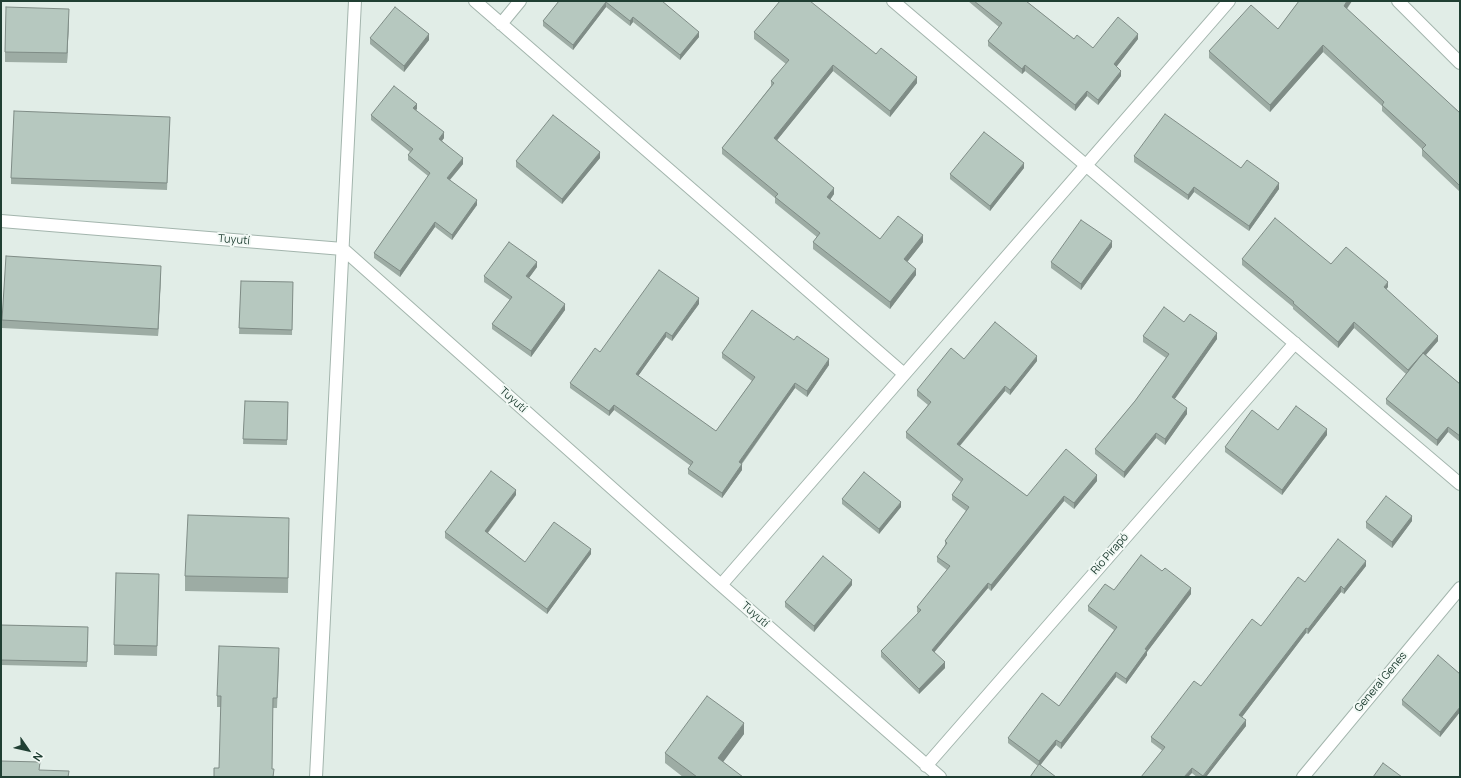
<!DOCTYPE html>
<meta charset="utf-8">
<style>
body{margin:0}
#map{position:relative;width:1461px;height:778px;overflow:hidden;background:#e1ede7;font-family:Manrope,sans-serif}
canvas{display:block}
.frame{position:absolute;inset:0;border:2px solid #203f33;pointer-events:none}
.north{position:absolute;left:8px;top:730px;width:40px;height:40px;-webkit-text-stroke:3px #f2f9f5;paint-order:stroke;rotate:124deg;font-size:11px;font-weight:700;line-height:16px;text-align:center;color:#203f33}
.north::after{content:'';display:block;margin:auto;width:14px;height:18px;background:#203f33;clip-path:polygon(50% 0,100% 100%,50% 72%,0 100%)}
</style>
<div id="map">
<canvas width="1461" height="778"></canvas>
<div class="frame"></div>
<div class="north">N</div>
</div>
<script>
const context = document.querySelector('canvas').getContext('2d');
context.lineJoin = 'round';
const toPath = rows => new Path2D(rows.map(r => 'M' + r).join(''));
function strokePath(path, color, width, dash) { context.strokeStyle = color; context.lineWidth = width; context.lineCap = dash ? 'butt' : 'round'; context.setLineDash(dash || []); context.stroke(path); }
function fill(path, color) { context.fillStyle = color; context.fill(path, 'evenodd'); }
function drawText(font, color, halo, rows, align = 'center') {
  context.font = font + ' Manrope,sans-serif'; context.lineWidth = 4; context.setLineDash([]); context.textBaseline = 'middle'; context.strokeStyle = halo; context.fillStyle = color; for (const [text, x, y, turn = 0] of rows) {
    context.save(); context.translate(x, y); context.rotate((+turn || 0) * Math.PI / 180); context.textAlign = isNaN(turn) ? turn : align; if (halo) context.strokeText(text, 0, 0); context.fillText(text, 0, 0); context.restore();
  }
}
const minor = toPath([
 [475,1,904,374],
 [893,1,1460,484],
 [1398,1,1460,63],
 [501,24,520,1],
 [1,221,343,249,721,585,940,777],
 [721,585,1229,1],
 [926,766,1295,343],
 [316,777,355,1],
 [1303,777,1460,588]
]);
const wall = toPath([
 [559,1,662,1,699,37,680,60,633,22,630,26,606,7,573,50,543,26,543,21],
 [968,1,1026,1,1074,39,1093,48,1138,39,1116,67,1121,76,1098,105,1087,96,1075,111,1025,71,1022,74,988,46,988,41,999,27],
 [1299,1,1352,1,1347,9,1460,113,1460,192,1422,156,1422,149,1382,111,1382,106,1323,52,1270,112,1209,58,1209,51,1278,29],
 [69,19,67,63,5,62,5,52],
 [754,32,876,54,917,83,890,117,833,71,777,140,834,194,830,200,880,239,923,242,907,262,916,275,890,309,813,249,813,242,817,237,775,203,775,198,722,154,722,148,771,86,771,81,786,64,754,39],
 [370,38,429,40,404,72,370,44],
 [417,109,416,110,444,138,442,141,463,164,450,180,477,205,452,240,435,227,400,277,374,258,374,253,428,176,408,160,408,155,410,152,371,120,371,115],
 [170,117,167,190,11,184,11,178],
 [1134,156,1279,189,1249,231,1194,192,1188,200,1134,162],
 [600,158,562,204,516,167,516,161],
 [1024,168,990,211,950,179,950,174],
 [1112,247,1081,290,1051,268,1051,262],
 [1242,259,1331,264,1388,287,1386,289,1438,341,1426,355,1460,384,1460,442,1448,432,1437,446,1386,404,1386,399,1406,374,1354,328,1338,348,1293,309,1293,307,1242,265],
 [537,267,529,278,565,310,531,357,492,329,492,324,510,300,484,282,484,276],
 [161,273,158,336,2,328,2,320],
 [241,281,293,282,292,335,239,334],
 [699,304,672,341,666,337,638,376,716,431,752,381,722,358,722,353,829,365,807,397,795,388,742,464,742,470,722,498,688,474,688,469,691,466,614,410,609,416,570,388,570,383,600,352],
 [1184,322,1217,339,1174,399,1187,414,1165,445,1156,438,1124,478,1095,454,1095,449,1135,401,1166,358,1143,342,1143,336],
 [1037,361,1010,395,1005,391,960,446,1027,496,1097,481,1074,509,1064,501,991,591,988,588,934,652,945,668,919,694,881,657,881,651,918,613,917,612,917,607,947,570,937,562,937,557,945,545,945,541,966,511,952,500,952,495,961,482,906,438,906,432,928,405,917,396,917,390],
 [245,401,288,402,287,445,243,444],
 [1278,430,1327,435,1282,495,1225,452,1225,447],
 [516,495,488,533,525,562,591,554,547,614,445,538,445,532],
 [842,499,901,507,879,534,842,504],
 [1412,521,1392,548,1366,528,1366,522],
 [289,532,288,593,185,591,185,576],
 [1366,566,1344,594,1341,592,1308,634,1306,633,1242,717,1246,726,1206,777,1197,777,1151,742,1151,737,1201,686,1305,582],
 [159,584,157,656,114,655,114,645],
 [852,585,814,632,785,607,785,602],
 [1114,590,1191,594,1147,652,1147,655,1126,684,1116,677,1061,749,1056,745,1038,766,1008,743,1008,738,1059,706,1114,630,1088,611,1088,606],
 [1,625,88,627,87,667,1,665],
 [279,658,277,708,273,708,272,769,219,768,221,707,217,707,217,696],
 [1460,674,1460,712,1440,737,1402,705,1402,700],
 [744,734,722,762,743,777,683,777,665,763,665,753]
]);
const shadedWall = toPath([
 [1347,1,1352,1,1344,12,1344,6],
 [606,2,606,7,573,50,573,45],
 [69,9,69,19,67,63,67,53],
 [633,17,633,22,630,26,630,21],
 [699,32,699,37,680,60,680,55],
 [429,34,429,40,404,72,404,66],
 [1138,34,1138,39,1114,70,1114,64],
 [1323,45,1323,52,1270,112,1270,105],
 [833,65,833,71,774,144,774,138],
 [1025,65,1025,71,1022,74,1022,69],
 [1121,71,1121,76,1098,105,1098,100],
 [917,77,917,83,890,117,890,111],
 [1087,91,1087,96,1075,111,1075,105],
 [417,104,417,109,413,113,413,108],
 [444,132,444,138,439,144,439,139],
 [600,152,600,158,562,204,562,199],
 [463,158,463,164,447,183,447,178],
 [1024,163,1024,168,990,211,990,206],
 [1279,183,1279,189,1249,231,1249,226],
 [1194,187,1194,192,1188,200,1188,195],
 [834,188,834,194,827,204,827,197],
 [477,200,477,205,452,240,452,235],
 [435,222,435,227,400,277,400,271],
 [923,235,923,242,904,266,904,259],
 [1112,241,1112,247,1081,290,1081,284],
 [537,262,537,267,526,282,526,276],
 [161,266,161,273,158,336,158,329],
 [916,269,916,275,890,309,890,302],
 [1388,282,1388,287,1384,292,1384,287],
 [699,298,699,304,672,341,672,336],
 [565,304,565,310,531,357,531,351],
 [1354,322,1354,328,1338,348,1338,342],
 [666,332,666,337,636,379,636,374],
 [1217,333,1217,339,1172,403,1172,397],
 [1438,336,1438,341,1408,375,1408,370],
 [1037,356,1037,361,1010,395,1010,390],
 [829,359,829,365,807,397,807,391],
 [795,383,795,388,739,467,739,462],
 [1005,386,1005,391,957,449,957,444],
 [614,405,614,410,609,416,609,411],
 [1187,408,1187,414,1165,445,1165,439],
 [1448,427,1448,432,1437,446,1437,440],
 [1327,429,1327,435,1282,495,1282,490],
 [1156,433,1156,438,1124,478,1124,472],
 [742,464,742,470,722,498,722,493],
 [1097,475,1097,481,1074,509,1074,503],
 [516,490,516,495,485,536,485,531],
 [1064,496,1064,501,991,591,991,585],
 [901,502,901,507,879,534,879,529],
 [1412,516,1412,521,1392,548,1392,542],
 [591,549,591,554,547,614,547,609],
 [1366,561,1366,566,1344,594,1344,589],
 [852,580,852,585,814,632,814,626],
 [988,583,988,588,932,655,932,650],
 [1341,586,1341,592,1308,634,1308,629],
 [1191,588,1191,594,1147,652,1147,655,1126,684,1126,679,1145,649],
 [1306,628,1306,633,1239,721,1239,715],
 [945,662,945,668,919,694,919,689],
 [1116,672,1116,677,1061,749,1061,743],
 [1460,707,1460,712,1440,737,1440,732],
 [1246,720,1246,726,1206,777,1203,777],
 [744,723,744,734,718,769,718,758],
 [1056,740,1056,745,1039,767,1039,761],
 [1192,768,1192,773,1188,777,1184,777]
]);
const building = toPath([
 [559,1,662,1,699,32,680,55,633,17,630,21,606,2,573,45,543,21,559,1],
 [780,1,810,1,876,54,881,48,917,77,890,111,833,65,774,138,834,188,827,197,880,239,898,216,923,235,904,259,916,269,890,302,813,242,820,233,775,197,778,194,722,148,774,83,771,81,789,60,754,32,780,1],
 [974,1,1026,1,1074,39,1077,35,1093,48,1118,17,1138,34,1114,64,1121,71,1098,100,1087,91,1075,105,1025,65,1022,69,988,41,1002,23,974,1],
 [1299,1,1347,1,1344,6,1460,113,1460,186,1422,149,1426,145,1382,105,1384,102,1323,45,1270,105,1209,51,1251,5,1278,29,1299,1],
 [6,7,69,9,67,53,5,52,6,7],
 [395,7,429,34,404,66,370,38,395,7],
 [394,86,417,104,413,108,444,132,439,139,463,158,447,178,477,200,452,235,435,222,400,271,374,253,430,173,408,155,413,149,371,115,394,86],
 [14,111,170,117,167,183,11,178,14,111],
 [1165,114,1241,168,1247,160,1279,183,1249,226,1194,187,1188,195,1134,156,1165,114],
 [553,115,600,152,562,199,516,161,553,115],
 [984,132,1024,163,990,206,950,174,984,132],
 [1275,218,1331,264,1346,247,1388,282,1384,287,1438,336,1408,370,1354,322,1338,342,1293,303,1294,302,1242,259,1275,218],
 [1081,220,1112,241,1081,284,1051,262,1081,220],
 [509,242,537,262,526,276,565,304,531,351,492,324,512,297,484,276,509,242],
 [6,256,161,266,158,329,2,320,6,256],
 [659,270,699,298,672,336,666,332,636,374,716,431,755,377,722,353,752,310,794,340,797,336,829,359,807,391,795,383,739,462,742,464,722,493,688,469,693,462,614,405,609,411,570,383,595,348,600,352,659,270],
 [241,281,293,282,292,330,239,328,241,281],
 [1164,307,1184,322,1190,314,1217,333,1172,397,1187,408,1165,439,1156,433,1124,472,1095,449,1135,401,1169,354,1143,336,1164,307],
 [995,322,1037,356,1010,390,1005,386,957,444,1027,496,1066,449,1097,475,1074,503,1064,496,991,585,988,583,932,650,945,662,919,689,881,651,921,610,917,607,950,566,937,557,947,543,945,541,969,507,952,495,963,479,906,432,931,402,917,390,951,348,964,359,995,322],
 [1423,353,1460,384,1460,436,1448,427,1437,440,1386,399,1423,353],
 [245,401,288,402,287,440,243,439,245,401],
 [1296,406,1327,429,1282,490,1225,447,1252,410,1278,430,1296,406],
 [491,471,516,490,485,531,525,562,554,522,591,549,547,609,445,532,491,471],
 [864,472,901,502,879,529,842,499,864,472],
 [1386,496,1412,516,1392,542,1366,522,1386,496],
 [188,515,289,518,288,578,185,576,188,515],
 [1338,539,1366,561,1344,589,1341,586,1308,629,1306,628,1239,715,1246,720,1203,776,1192,768,1184,777,1141,777,1165,747,1151,737,1194,681,1201,686,1252,619,1261,626,1298,577,1305,582,1338,539],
 [1141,555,1162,571,1165,568,1191,588,1145,649,1147,650,1126,679,1116,672,1061,743,1056,740,1039,761,1008,738,1042,693,1059,706,1117,627,1088,606,1105,584,1114,590,1141,555],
 [823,556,852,580,814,626,785,602,823,556],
 [116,573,159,574,157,646,114,645,116,573],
 [1,625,88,627,87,662,1,660,1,625],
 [219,646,279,648,277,698,273,698,272,769,274,769,273,777,214,777,214,768,219,768,221,696,217,696,219,646],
 [1438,655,1460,674,1460,707,1440,732,1402,700,1438,655],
 [707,696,744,723,718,758,743,777,697,777,665,753,707,696],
 [1,761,40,762,39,770,69,771,68,777,1,777,1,761],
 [1383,763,1402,777,1373,777,1383,763],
 [1039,764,1056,777,1030,777,1039,764]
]);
const streetNames = [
 ["Tuyutí",234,240,5],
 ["Tuyutí",513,400,42],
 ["Río Pirapó",1110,554,-49],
 ["Tuyutí",755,615,41],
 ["General Genes",1381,682,-50]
];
strokePath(minor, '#a3b5ad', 14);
strokePath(minor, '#fff', 12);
fill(wall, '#9daca4');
fill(shadedWall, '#7f8c86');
fill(building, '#b6c8bf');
strokePath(building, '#7f8c86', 1);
drawText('11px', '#203f33', '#f2f9f5', streetNames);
</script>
